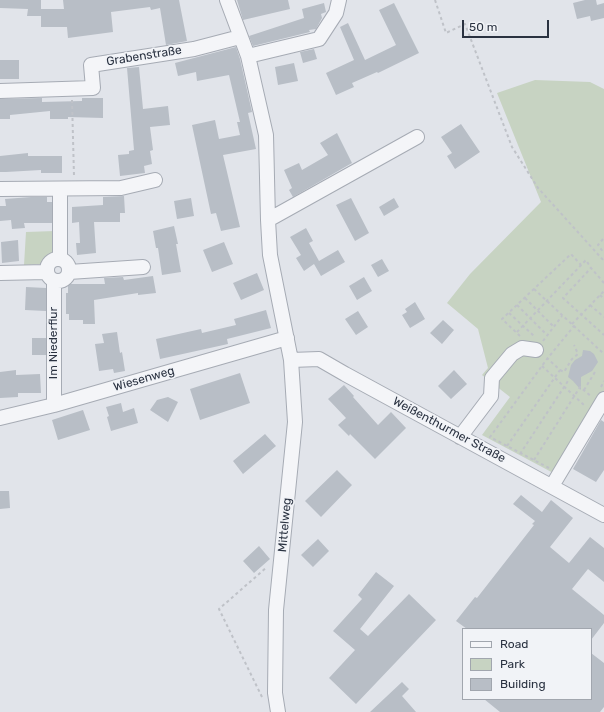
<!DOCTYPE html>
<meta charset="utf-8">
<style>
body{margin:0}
#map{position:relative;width:604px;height:712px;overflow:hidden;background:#e1e4ea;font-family:Rubik,sans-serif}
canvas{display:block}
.legend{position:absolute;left:462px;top:628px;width:130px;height:72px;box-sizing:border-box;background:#f1f3f7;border:1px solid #a1a6ae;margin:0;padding:5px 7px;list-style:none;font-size:12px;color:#2a3241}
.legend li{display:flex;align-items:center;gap:8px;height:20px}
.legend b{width:20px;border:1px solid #a1a6ae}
.scale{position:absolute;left:462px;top:20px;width:87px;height:18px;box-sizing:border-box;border:2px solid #2a3241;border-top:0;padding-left:5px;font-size:12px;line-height:14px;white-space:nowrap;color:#2a3241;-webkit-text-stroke:3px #f1f3f7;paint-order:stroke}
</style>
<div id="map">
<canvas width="604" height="712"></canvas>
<ul class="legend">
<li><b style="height:5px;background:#f4f5f8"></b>Road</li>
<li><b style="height:11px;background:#c7d3c2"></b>Park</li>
<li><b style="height:11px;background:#b8bec6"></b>Building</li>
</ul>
<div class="scale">50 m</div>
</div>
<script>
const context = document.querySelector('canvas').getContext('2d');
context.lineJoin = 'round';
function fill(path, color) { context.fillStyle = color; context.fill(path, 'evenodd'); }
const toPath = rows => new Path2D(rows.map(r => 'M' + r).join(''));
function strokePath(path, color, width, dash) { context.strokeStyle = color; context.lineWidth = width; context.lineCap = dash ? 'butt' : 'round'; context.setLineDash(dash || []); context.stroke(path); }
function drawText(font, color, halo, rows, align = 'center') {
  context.font = font + ' Rubik,sans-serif'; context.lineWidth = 3.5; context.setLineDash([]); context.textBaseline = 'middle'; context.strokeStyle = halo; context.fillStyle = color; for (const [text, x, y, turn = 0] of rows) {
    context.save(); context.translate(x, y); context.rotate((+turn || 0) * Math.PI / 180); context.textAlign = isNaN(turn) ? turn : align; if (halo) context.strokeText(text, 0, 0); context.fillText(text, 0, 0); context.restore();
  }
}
const green = toPath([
 [535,80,590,82,604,89,604,391,557,475,482,435,510,397,482,375,488,368,478,329,447,303,470,274,541,202,497,93],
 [55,231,56,250,42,264,24,265,26,232]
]);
const building = toPath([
 [0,0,41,0,41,16,27,16,28,9,0,8],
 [63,0,179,0,187,41,166,45,160,8,151,10,150,7,111,12,113,32,68,38,67,27,41,27,41,9,64,9],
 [237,0,288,0,290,9,243,20],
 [585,0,596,0,597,5,604,3,604,18,591,21,590,16,577,19,573,3],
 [324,3,326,12,321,14,322,18,316,29,309,30,310,32,253,46,249,36,304,18,302,9],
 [394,3,419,53,378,73,377,72,352,83,354,87,336,95,326,73,354,60,340,27,348,23,365,60,396,45,379,10],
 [236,47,240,59,252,112,248,113,256,149,223,155,240,227,221,231,216,213,211,214,192,125,215,120,219,139,240,135,237,122,240,122,229,75,197,81,196,72,178,76,175,63],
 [314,49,317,59,303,63,300,52],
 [0,60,19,60,19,79,0,79],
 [294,63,298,81,278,85,275,67],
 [139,67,143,109,168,106,170,125,150,127,153,150,150,151,152,164,144,166,145,173,120,176,118,155,129,154,129,151,134,150,127,68],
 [42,98,42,102,82,101,82,98,103,98,103,118,68,117,68,119,50,119,50,111,10,115,10,119,0,119,0,99],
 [461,124,480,152,455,169,447,156,452,153,441,137],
 [337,133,352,163,293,197,289,190,292,188,284,170,299,163,302,170,328,155,320,143],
 [28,153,28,156,62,156,62,173,41,173,41,170,6,172,0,172,0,156],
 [124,196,125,213,120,213,120,222,94,222,96,253,77,255,76,243,80,243,79,222,72,223,72,207,103,205,103,197],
 [31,197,47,197,47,202,52,202,52,223,24,223,25,228,12,229,11,220,0,221,0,206,6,206,5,199],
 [191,198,194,216,177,219,174,201],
 [351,198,369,233,355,241,336,205],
 [394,198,399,207,384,216,379,207],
 [174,226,178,244,176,244,181,272,162,275,158,248,156,248,153,231],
 [306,228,313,241,309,243,319,261,338,250,345,262,321,276,314,264,304,271,296,258,301,255,290,237],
 [18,240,19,261,2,263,1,242],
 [224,242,233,264,212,272,203,250],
 [382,259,389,271,378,277,371,265],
 [257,273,264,290,241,300,233,283],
 [153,276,156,293,138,295,138,293,94,300,95,324,83,324,83,320,69,320,69,314,66,314,66,293,68,293,68,284,105,284,104,278,123,277,124,280],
 [364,277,372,291,357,300,349,286],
 [26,287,46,288,46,311,25,310],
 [415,302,425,319,410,328,402,315,407,312,405,309],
 [266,310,271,328,227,339,228,344,160,359,156,339,201,329,202,333,236,325,234,319],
 [358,311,368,327,356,335,345,319],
 [443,320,454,330,442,344,430,333],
 [117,332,120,353,122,352,125,371,114,373,113,369,99,371,95,344,104,343,102,334],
 [32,338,46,338,46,355,32,355],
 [583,350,590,351,594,354,598,362,592,371,581,377,581,390,573,381,568,377,571,365,575,360,582,356],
 [16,370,16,375,40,374,41,393,18,393,18,397,0,398,0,372],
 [454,370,467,384,451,399,438,386],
 [240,373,250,403,200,420,190,389],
 [344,385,354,396,353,397,378,425,391,412,406,428,375,459,350,434,349,436,338,425,346,418,328,399],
 [168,397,178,402,168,422,150,410,157,400],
 [121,403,123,412,134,408,138,423,111,431,107,417,109,416,106,407],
 [83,410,90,430,58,440,52,420],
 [601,420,604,422,604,470,596,482,573,469],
 [265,434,276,446,243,474,233,461],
 [337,470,352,485,321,517,305,501],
 [0,491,9,491,10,508,0,509],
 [521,495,542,512,551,500,573,518,550,547,569,563,590,537,604,548,604,582,588,569,572,589,604,615,604,623,591,640,591,629,467,629,456,621,475,597,477,598,534,525,532,524,535,521,513,504],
 [318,539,329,551,313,567,301,555],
 [259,546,270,559,254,573,243,561],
 [376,572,394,586,360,629,368,636,409,594,436,620,356,704,329,678,355,650,333,631,362,599,358,595],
 [591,653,604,663,604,707,600,712,500,712,484,699,591,699],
 [402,682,409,689,402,696,416,712,370,712]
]);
const path = toPath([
 [435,0,446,33,465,24,512,147,538,188,604,261],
 [72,100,74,176],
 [603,239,598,245,604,253],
 [604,283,591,268,563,298,604,335],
 [534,289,604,354],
 [600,295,604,299],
 [525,298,554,327],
 [517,305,547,335],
 [590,305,604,317],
 [509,313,534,336],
 [572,324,604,291],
 [517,332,586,260,591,268],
 [520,336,502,319,571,254,581,265],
 [543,341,562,316],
 [542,366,585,406],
 [560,370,564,372,572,359,578,354,574,345],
 [601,387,604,381],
 [584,390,595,372],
 [507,446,560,370,547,358],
 [520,454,568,381],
 [534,460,580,387,592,397],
 [549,468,490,437,547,359,574,326],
 [262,697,219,609,267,567]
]);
const minor = toPath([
 [227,0,248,56,266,135,268,220,270,255,291,360,295,422,276,610,275,693,278,712],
 [248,56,319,39,336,13,339,0],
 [0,91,93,88,91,65,194,49,240,37],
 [0,189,121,188,155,180],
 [268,220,417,137],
 [60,258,60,189],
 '47 270a11 11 0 1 1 22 0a11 11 0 1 1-22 0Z',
 [69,272,143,267],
 [0,273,46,272],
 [291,360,319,359,345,374,604,515],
 [54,405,54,281],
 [0,418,54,405,287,338],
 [460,437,491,396,492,378,512,354,522,348,536,350],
 [552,486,604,399]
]);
const streetNames = [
 ["Grabenstraße",144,56,-9],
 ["Im Niederflur",54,343,-90],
 ["Wiesenweg",144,379,-16],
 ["Weißenthurmer Straße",449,430,28],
 ["Mittelweg",285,525,-85]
];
fill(green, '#c7d3c2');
fill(building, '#b8bec6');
strokePath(minor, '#a6abb4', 16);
strokePath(path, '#bfc2c8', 2, [3, 3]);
strokePath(minor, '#f4f5f8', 14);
drawText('12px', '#2a3241', '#f1f3f7', streetNames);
</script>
